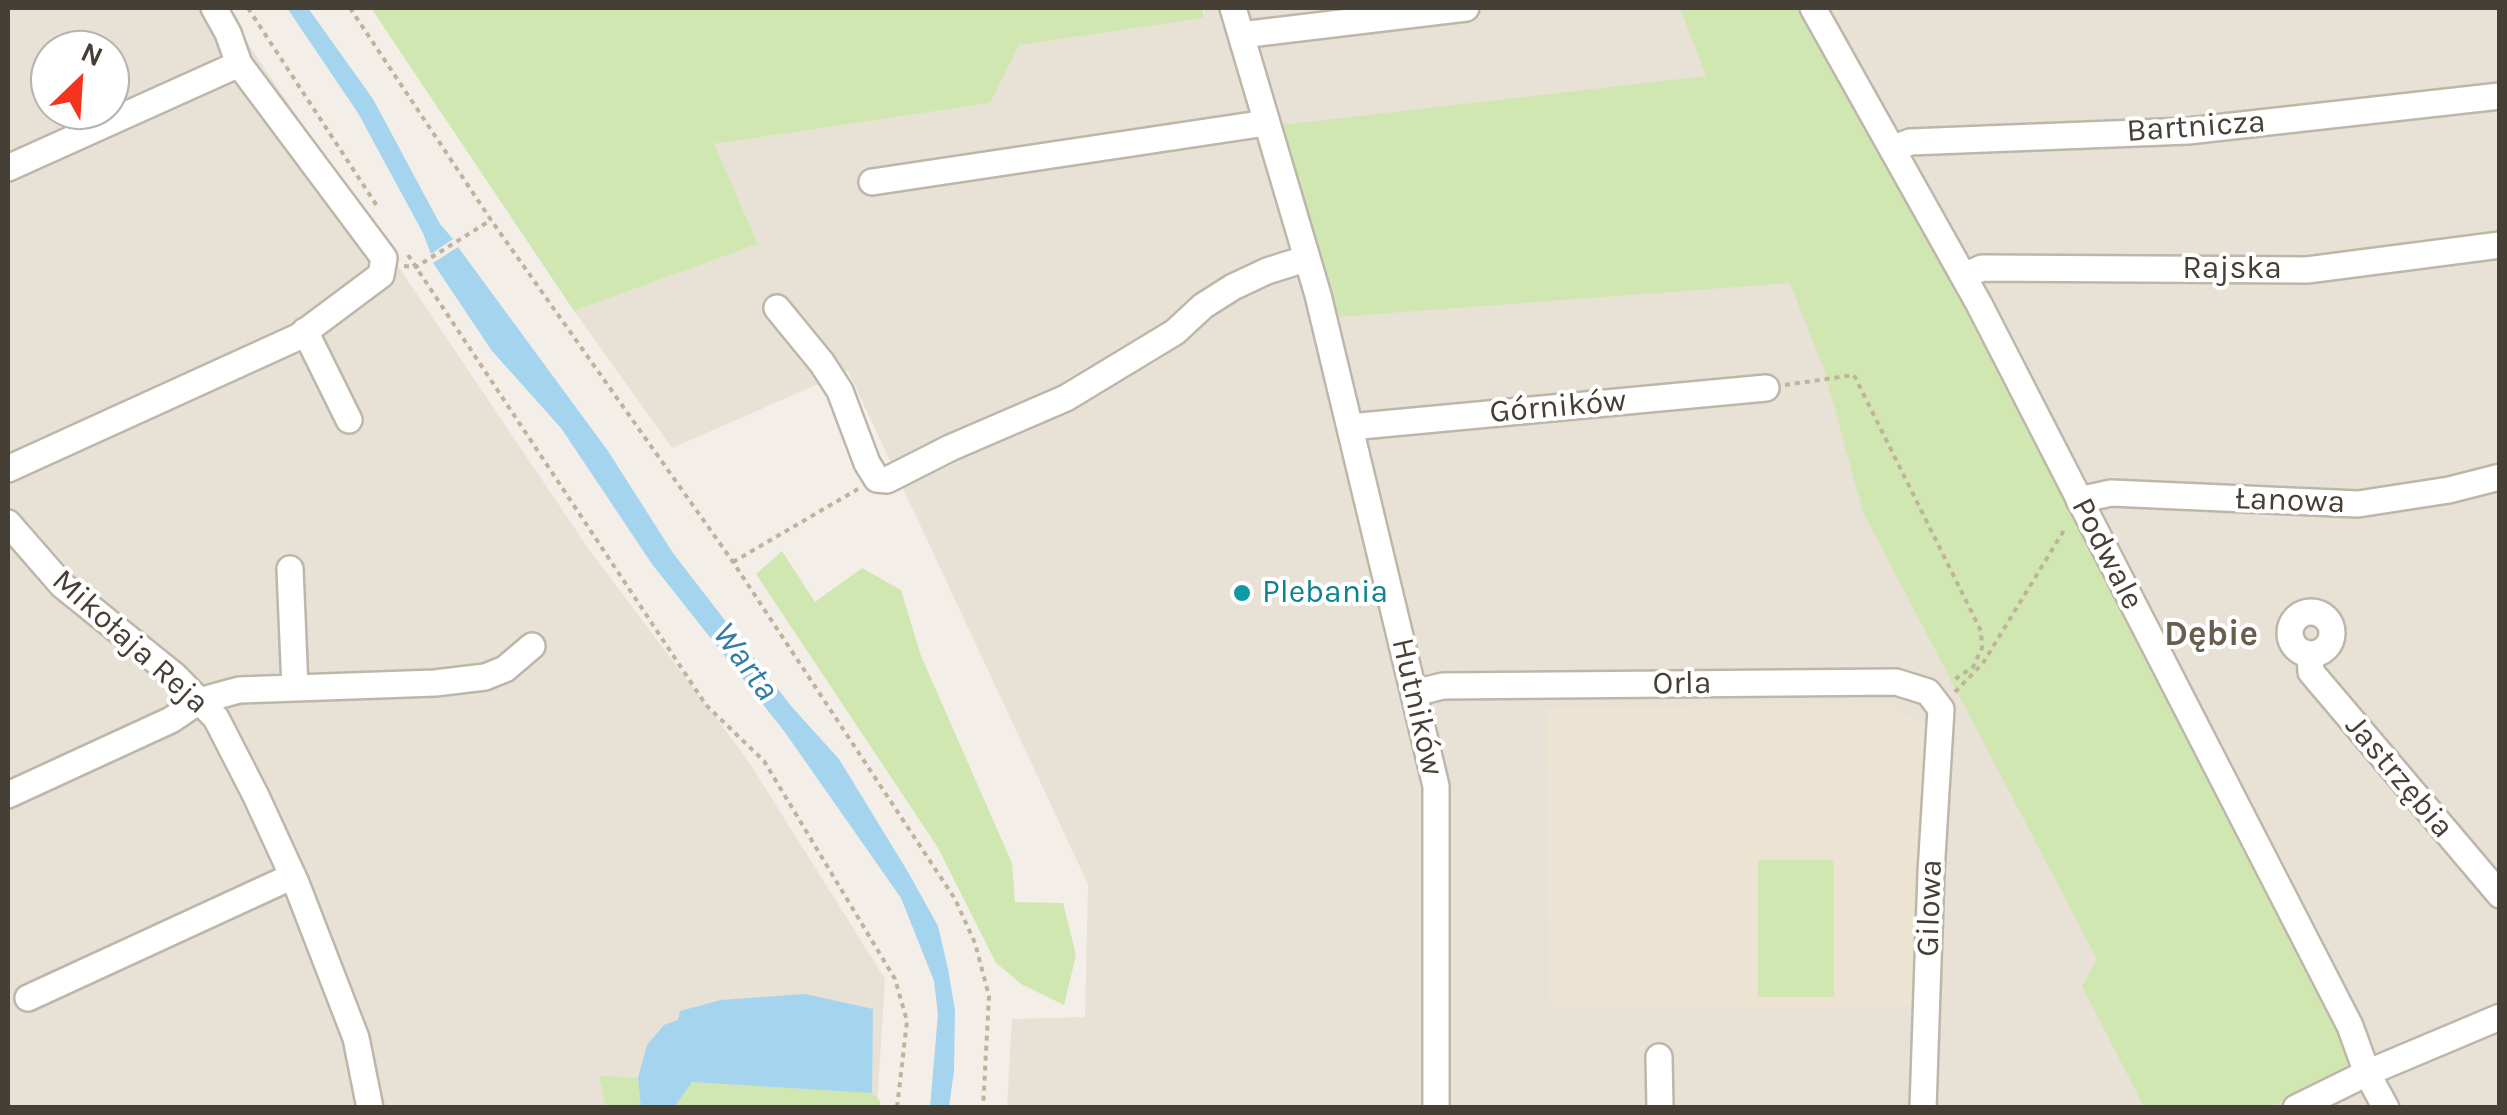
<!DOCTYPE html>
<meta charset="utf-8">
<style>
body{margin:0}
#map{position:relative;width:2507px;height:1115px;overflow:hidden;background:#f3efe8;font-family:Karla,sans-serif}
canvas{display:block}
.frame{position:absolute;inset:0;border:10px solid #463f36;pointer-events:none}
.north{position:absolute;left:30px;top:30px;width:100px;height:100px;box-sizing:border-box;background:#fff;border:2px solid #b5b2af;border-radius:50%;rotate:25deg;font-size:28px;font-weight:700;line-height:40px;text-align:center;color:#463f36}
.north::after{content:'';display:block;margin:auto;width:35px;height:45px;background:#f4341e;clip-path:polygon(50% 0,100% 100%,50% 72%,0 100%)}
</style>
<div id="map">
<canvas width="2507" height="1115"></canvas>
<div class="frame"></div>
<div class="north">N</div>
</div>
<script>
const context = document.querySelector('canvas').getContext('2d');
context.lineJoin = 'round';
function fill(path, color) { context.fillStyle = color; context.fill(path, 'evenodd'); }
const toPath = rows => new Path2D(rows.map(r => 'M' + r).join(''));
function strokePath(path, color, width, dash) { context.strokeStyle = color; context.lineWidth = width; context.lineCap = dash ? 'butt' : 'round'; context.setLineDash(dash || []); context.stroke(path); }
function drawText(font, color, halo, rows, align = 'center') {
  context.font = font + ' Karla,sans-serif'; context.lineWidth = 8; context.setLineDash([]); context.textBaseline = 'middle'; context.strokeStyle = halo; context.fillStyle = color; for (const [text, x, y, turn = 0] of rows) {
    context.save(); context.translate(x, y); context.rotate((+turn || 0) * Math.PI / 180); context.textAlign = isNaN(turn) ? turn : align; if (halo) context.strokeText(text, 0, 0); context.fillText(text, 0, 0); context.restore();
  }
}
const residential = toPath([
 [8,8,224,8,590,551,749,762,885,979,877,1107,8,1107],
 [50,50,110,50,110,110,50,110],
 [1205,8,2499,8,2499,1107,1007,1107,1012,1019,1085,1017,1088,884,848,371,672,448,574,311,758,244,713,144,989,103,1018,45,1203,18]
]);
const education = toPath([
 [1888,703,1929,728,1915,1007,1550,1009,1546,708]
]);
const green = toPath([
 [371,8,1202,8,1204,18,1019,45,990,103,714,144,758,244,574,311],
 [1680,8,1801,8,1910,201,2343,1031,2352,1049,2347,1068,2271,1107,2144,1107,2082,986,2097,959,1863,512,1824,369,1790,283,1336,317,1281,125,1706,76],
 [782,551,815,602,862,568,901,590,921,656,1012,863,1015,902,1063,903,1076,955,1064,1005,1021,984,996,963,938,848,756,574],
 [1758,860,1833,860,1834,997,1758,997],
 [599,1076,638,1078,641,1107,606,1107],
 [691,1082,872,1093,880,1101,880,1108,674,1108]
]);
const water = toPath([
 [287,8,308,8,373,99,440,224,453,239,431,254,423,233,358,113],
 [458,247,608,451,673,553,791,706,839,759,908,872,938,926,948,969,955,1010,954,1071,949,1107,930,1107,938,1014,934,981,901,898,784,731,652,564,561,428,492,351,433,263],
 [805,994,873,1009,872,1093,692,1082,674,1107,641,1107,638,1078,647,1045,664,1025,678,1020,680,1011,721,1000]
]);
const path = toPath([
 [248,8,379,209],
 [350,8,491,220,733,562,955,899,975,943,989,996,983,1108],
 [408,255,706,705,764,761,895,979,907,1021,897,1108],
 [404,266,416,267,491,220],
 [1785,385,1854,375,1981,631,1982,648,1973,667,1951,682],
 [733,562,858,489],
 [1955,692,1983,663,2066,527]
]);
const minor = toPath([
 [1233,8,1318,295,1436,786,1436,1108],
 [1813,8,1979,304,2350,1026,2367,1073,2386,1108],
 [1241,35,1466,8],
 [1892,149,1910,142,2188,131,2500,96],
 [8,168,239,64],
 [872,182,1266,123],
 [1964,276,1982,268,2307,270,2500,245],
 [777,308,822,363,840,391,867,463,877,479,887,480,950,448,1066,398,1175,332,1203,306,1233,287,1267,271,1305,259],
 [305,331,349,420],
 [1350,427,1766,388],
 [8,469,298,337,381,275,384,258,239,64,228,33,214,8],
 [2079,500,2111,493,2358,504,2449,490,2500,477],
 [8,523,62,585,175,676,216,718,256,796,296,883,356,1038,370,1108],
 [290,569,295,688],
 '2290 633a21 21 0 1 1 42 0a21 21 0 1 1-42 0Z',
 [2310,655,2311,672,2500,895],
 [1414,693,1443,686,1896,682,1928,692,1941,709,1931,873,1923,1108],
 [8,795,171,720,199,701,239,690,435,683,485,677,505,669,532,646],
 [28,998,293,876],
 [1659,1057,1660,1108],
 [2296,1108,2367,1073,2500,1017]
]);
const markers = [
 [1242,593,10,"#0f9aa8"]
];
const streetNames = [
 ["Bartnicza",2196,127,-4],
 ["Rajska",2232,269],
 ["Górników",1558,407,-5],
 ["Łanowa",2290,501,2],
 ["Podwale",2107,554,63],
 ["Mikołaja Reja",130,642,42],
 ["Orla",1682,684,-1],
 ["Hutników",1417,707,77],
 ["Jastrzębia",2399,777,50],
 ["Gilowa",1930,908,-88]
];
const cultureNames = [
 ["Plebania",1262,593]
];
const neighbourhoodNames = [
 ["Dębie",2211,635]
];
const waterNames = [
 ["Warta",745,662,54]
];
fill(residential, '#e7e1d6');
fill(education, '#ece3d2');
fill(green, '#d1e7b1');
fill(water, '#a5d4ee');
strokePath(minor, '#bfb6aa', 30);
strokePath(path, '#c0b29c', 4, [5, 5]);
strokePath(minor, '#fff', 25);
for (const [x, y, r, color] of markers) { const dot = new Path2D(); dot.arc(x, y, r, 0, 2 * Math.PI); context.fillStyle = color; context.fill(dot); strokePath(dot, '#fff', 4); }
drawText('32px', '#463f36', '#fff', streetNames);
drawText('32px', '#0d838f', '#fff', cultureNames, 'left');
drawText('bold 35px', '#695d4e', '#fff', neighbourhoodNames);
drawText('italic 35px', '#307ba8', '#fff', waterNames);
</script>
